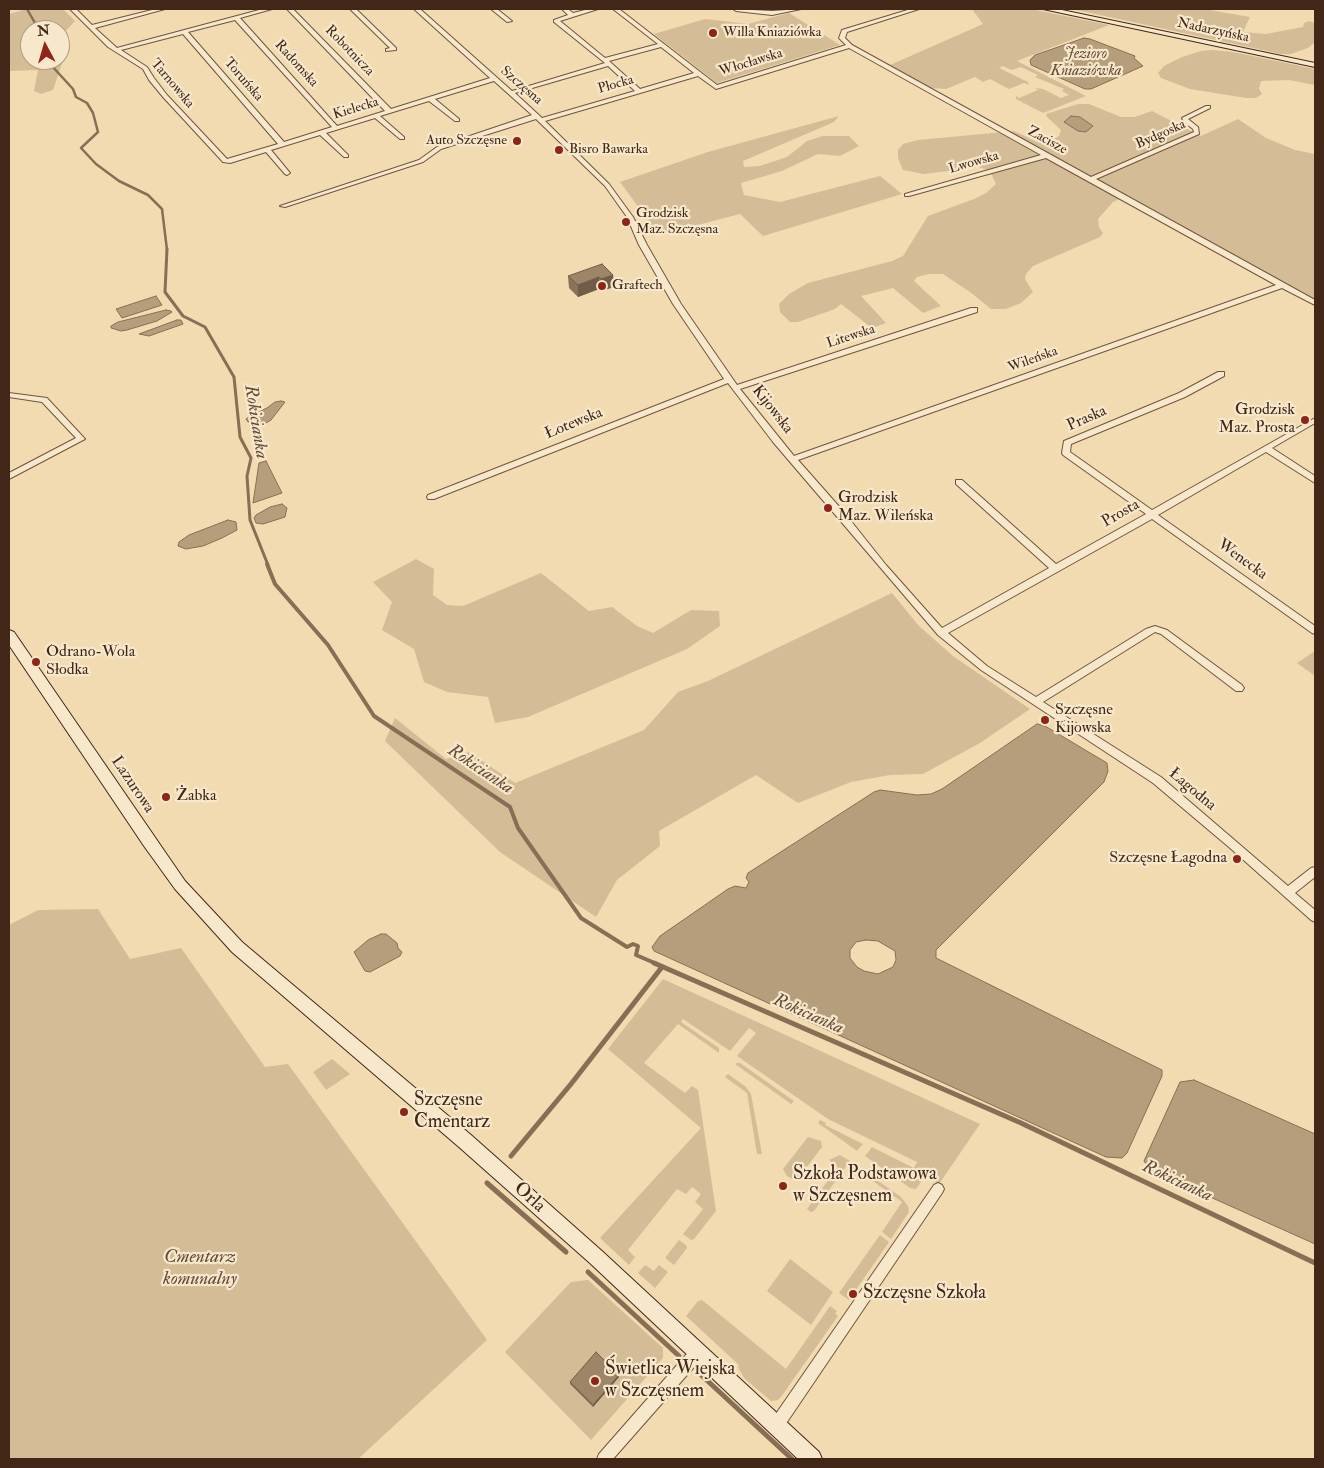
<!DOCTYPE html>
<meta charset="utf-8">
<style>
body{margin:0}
#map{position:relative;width:1324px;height:1468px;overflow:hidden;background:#f2dbb0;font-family:"IM FELL Double Pica",serif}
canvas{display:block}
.frame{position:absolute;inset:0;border:10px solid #422719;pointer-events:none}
.north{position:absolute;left:20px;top:20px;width:50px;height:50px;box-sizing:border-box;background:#f7e8cc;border:1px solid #af9b84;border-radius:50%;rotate:354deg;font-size:14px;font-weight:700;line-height:20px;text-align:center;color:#422719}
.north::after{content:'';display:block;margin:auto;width:18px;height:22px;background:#8f2418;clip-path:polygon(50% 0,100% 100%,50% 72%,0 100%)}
</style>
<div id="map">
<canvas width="1324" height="1468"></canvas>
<div class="frame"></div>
<div class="north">N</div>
</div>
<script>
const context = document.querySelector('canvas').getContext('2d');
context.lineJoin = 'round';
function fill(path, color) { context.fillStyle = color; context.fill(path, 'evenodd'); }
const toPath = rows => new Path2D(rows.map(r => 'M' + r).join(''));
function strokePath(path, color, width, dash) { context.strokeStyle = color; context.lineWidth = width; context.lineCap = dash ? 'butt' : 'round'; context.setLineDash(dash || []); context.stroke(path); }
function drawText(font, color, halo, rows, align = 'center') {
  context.font = font + ' "IM FELL Double Pica",serif'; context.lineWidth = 4.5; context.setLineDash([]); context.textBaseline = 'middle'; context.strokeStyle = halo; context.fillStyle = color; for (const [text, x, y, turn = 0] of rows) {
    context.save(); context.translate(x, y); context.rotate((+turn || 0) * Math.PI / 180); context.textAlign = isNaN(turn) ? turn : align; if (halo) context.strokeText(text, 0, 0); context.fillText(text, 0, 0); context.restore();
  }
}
const green = toPath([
 [26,9,63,9,75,21,63,34,64,57,53,90,41,94,34,91,38,70,9,71,9,14],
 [30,30,60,30,60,60,30,60],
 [972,9,1031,9,1109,25,1017,61,1086,96,1043,113,1016,99,1016,96,1019,98,1038,90,1035,88,1043,89,1061,98,1069,95,1062,91,1064,89,1035,77,1038,75,1021,67,1011,70,1003,66,999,68,1028,82,1029,85,1024,83,1009,89,990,79,983,82,975,77,946,89,931,88,890,65,983,24],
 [1072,9,1204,9,1250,17,1243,32,1266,34,1303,27,1304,23,1309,21,1315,23,1315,42,1308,48,1291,54,1281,54],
 [789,13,840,45,717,83,654,34,705,19,748,24],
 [1212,50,1233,52,1315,69,1315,85,1289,80,1261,81,1259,89,1262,94,1256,98,1246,98,1190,89,1161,78,1158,73,1164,66,1182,57,1201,51],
 [1078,104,1089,104,1121,117,1135,117,1152,111,1201,136,1238,119,1266,138,1295,150,1315,154,1315,299,1127,195,1113,202,1098,219,1099,227,1103,233,1100,237,1033,266,1026,274,1025,279,1033,292,1021,303,1006,309,991,309,970,292,943,274,929,274,917,277,914,281,941,306,923,313,893,288,861,296,886,323,872,328,841,304,835,309,798,322,790,322,780,312,779,304,789,294,808,283,892,261,903,256,928,216,974,199,986,193,996,184,990,171,979,167,924,174,903,170,898,158,898,150,903,144,918,140,1014,131,1044,145,1059,136,1061,130,1047,117,1046,114],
 [839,116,834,122,743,161,744,167,760,166,787,157,807,141,823,136,849,136,859,146,840,156,818,154,782,171,741,183,744,195,780,202,880,176,902,194,763,236,740,214,659,235,620,182,708,152],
 [416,559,434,569,433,595,447,605,463,606,541,573,589,611,612,607,637,626,653,633,691,610,719,611,720,626,687,649,528,717,495,723,488,697,447,692,424,682,414,649,382,630,392,602,373,582],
 [892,593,919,626,953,656,1030,709,980,743,923,774,890,775,851,782,798,803,756,775,659,831,660,846,617,880,596,917,500,852,385,741,395,718,446,759,469,752,515,783,644,730,678,692,708,681],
 [1315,651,1315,676,1297,663],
 [98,909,130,959,181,948,265,1067,288,1064,487,1340,358,1459,9,1459,9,925,38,910],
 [663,979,755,1021,980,1124,939,1184,926,1175,916,1189,910,1188,865,1156,872,1147,914,1168,917,1162,828,1119,737,1056,756,1033,749,1028,730,1051,683,1019,681,1022,719,1048,719,1053,678,1024,644,1063,685,1093,692,1086,698,1090,716,1211,694,1239,691,1240,683,1234,703,1209,695,1202,701,1194,692,1187,686,1194,677,1189,628,1250,635,1257,629,1265,600,1238,701,1128,608,1049],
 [332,1059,350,1074,326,1090,313,1072],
 [737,1063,740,1063,794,1101,791,1104,735,1064],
 [728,1074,746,1087,751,1094,762,1154,757,1154,747,1093,725,1077],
 [820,1120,826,1123,825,1125,863,1144,857,1151,818,1123],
 [808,1137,821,1141,822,1147,799,1177,792,1179,787,1176,783,1169],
 [840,1155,850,1161,814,1211,811,1212,807,1209,838,1167,829,1160],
 [857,1166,901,1197,908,1206,909,1212,891,1239,882,1232,902,1202,856,1169],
 [880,1235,889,1242,849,1300,839,1293],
 [679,1240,686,1245,687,1248,674,1265,665,1258],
 [790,1259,833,1292,811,1325,767,1291],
 [645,1265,654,1271,659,1265,668,1272,655,1288,638,1273],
 [588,1280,663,1348,663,1358,591,1440,505,1352,571,1282],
 [702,1300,786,1369,830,1306,837,1311,835,1313,838,1316,781,1397,778,1400,771,1401,744,1378,738,1367,739,1365,686,1316,698,1301]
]);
const water = toPath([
 [1084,38,1090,39,1135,56,1134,58,1143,66,1091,89,1085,89,1031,65,1030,60,1035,55,1084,38],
 [1071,116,1080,117,1093,126,1086,132,1078,131,1064,122,1071,116],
 [156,296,162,305,122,318,116,309,156,296],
 [166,310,171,311,172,312,157,321,127,330,121,331,111,328,111,326,118,322,166,310],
 [177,320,181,320,183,324,149,336,139,334,177,320],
 [281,401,285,402,271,420,266,423,248,422,246,419,252,415,267,408,275,402,281,401],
 [266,461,282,493,253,503,259,463,266,461],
 [282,504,287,508,285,517,263,524,256,523,254,518,256,515,270,507,282,504],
 [228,520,236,522,237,530,222,538,203,546,186,549,178,546,179,542,189,535,228,520],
 [1037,724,1045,726,1107,763,1108,771,1104,782,936,950,936,958,1162,1070,1162,1076,1127,1153,1122,1158,1106,1157,654,951,652,947,660,936,728,889,735,886,746,888,749,882,746,878,748,873,874,792,880,790,917,795,931,794,942,789,1037,724],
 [866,940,878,941,895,951,896,960,893,967,878,974,864,971,857,967,850,958,850,950,856,942,866,940],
 [381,934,386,934,397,943,398,948,402,952,400,956,370,972,365,971,354,952,368,940,381,934],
 [1194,1080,1315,1134,1315,1244,1150,1170,1144,1161,1180,1082,1194,1080]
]);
const streamFar3 = toPath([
 [27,9,39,30],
 [49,60,51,65,73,89,76,97,87,103,93,113,98,132,81,148,96,164,119,181,148,195,162,209,167,250]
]);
const streamFar2 = toPath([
 [167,249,165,292,183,316,205,327,234,377,240,437,251,458,247,476,250,520,268,565]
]);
const streamFar1 = toPath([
 [267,564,275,584,328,645,374,716,510,807,518,828,581,918,627,947,633,944,638,946,636,955,657,964]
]);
const stream = toPath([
 [654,963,1021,1123,1315,1263],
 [511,1156,571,1084,662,967],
 [487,1183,566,1252],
 [588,1272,679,1356],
 [699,1373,792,1459]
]);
const street = toPath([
 [70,9,76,9,92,25,156,9,165,9,95,28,117,48,263,9,272,9,240,18,337,126,385,111,287,9,293,9,391,109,490,78,414,9,420,9,512,91,605,63,554,22,554,20,568,15,562,9,568,9,573,13,589,9,598,9,560,21,605,58,658,44,613,9,619,9,717,85,846,45,839,38,842,30,911,9,919,9,847,32,845,38,852,45,1091,177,1194,132,1193,129,1184,122,1182,118,1206,106,1210,106,1210,108,1188,119,1198,127,1199,134,1096,179,1315,300,1315,305,1282,288,798,460,843,511,886,565,942,628,1049,568,956,484,956,480,962,480,1056,564,1146,514,1063,455,1062,453,1064,441,1179,393,1218,372,1224,372,1224,376,1185,397,1071,444,1070,452,1152,510,1315,418,1315,423,1272,448,1315,476,1315,483,1266,452,1158,515,1315,626,1315,634,1312,633,1152,519,948,633,987,666,1036,697,1146,629,1155,626,1167,630,1242,685,1244,688,1242,691,1236,691,1161,634,1155,632,1043,702,1161,777,1288,886,1311,868,1315,867,1315,877,1295,893,1315,910,1315,922,1311,920,1230,848,1153,783,981,670,938,635,773,442,728,383,434,499,428,499,427,497,428,495,724,379,673,304,639,245,627,217,605,186,536,119,441,149,423,162,285,207,280,206,419,160,437,147,532,115,494,81,435,99,459,119,459,121,455,121,429,101,380,116,404,137,404,139,400,139,375,118,326,133,348,155,348,157,344,157,320,135,271,150,290,173,287,175,285,174,266,152,230,163,223,162,163,97,149,80,143,69,108,47,70,9],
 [235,20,332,127,284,142,188,32,235,20],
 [183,34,278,144,227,159,167,95,154,78,147,67,121,50,183,34],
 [661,47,694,73,640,89,609,61,661,47],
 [849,48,1041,155,905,194,905,196,909,196,1046,158,1276,285,794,456,740,389,977,312,977,308,971,308,737,385,681,304,647,245,633,217,609,184,545,121,698,76,716,89,849,48],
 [608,66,635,91,542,118,515,93,608,66],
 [350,9,356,9,396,48,396,50,386,51,386,49,390,48,350,9],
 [491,9,497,9,512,21,507,22,491,9],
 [733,9,772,11,801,9,772,15,736,11,733,9],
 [9,393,47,398,85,439,9,479,9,473,76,438,42,402,9,397,9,393],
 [938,1183,942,1185,944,1189,942,1193,781,1431,776,1433,771,1431,769,1426,771,1421,934,1185,938,1183],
 [697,1346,702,1348,704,1353,702,1358,613,1459,597,1459,599,1454,692,1348,697,1346]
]);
const secondary = toPath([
 [1043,9,1057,9,1315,63,1315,67,1043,9],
 [9,630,14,632,185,881,242,942,471,1135,603,1252,819,1452,822,1459,798,1459,591,1264,459,1147,232,952,175,889,144,846,9,645,9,630]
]);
const wall = toPath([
 [613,275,614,287,601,291,599,289,578,297,569,288,568,276],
 [619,1377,593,1407,570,1384,570,1382]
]);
const shadedWall = toPath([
 [613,275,614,287,601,291,601,279],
 [599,277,599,289,578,297,578,285],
 [619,1375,619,1377,593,1407,593,1405]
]);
const building = toPath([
 [602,264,613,275,601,279,599,277,578,285,568,276,602,264],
 [596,1352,619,1375,593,1405,570,1382,596,1352]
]);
const markers = [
 [713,33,5,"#8f2418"],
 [517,141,5,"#8f2418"],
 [559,150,5,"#8f2418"],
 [626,222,5,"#8f2418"],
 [602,286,5,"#8f2418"],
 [1305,420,5,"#8f2418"],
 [828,508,5,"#8f2418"],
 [36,662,5,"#8f2418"],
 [1045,720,5,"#8f2418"],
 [166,797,5,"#8f2418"],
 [1237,859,5,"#8f2418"],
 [404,1112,5,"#8f2418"],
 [783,1186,5,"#8f2418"],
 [853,1294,5,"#8f2418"],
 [595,1381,5,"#8f2418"]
];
const farStreetnames = [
 ["Nadarzyńska",1213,31,12],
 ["Robotnicza",349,51,46],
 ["Włocławska",751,63,-17],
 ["Radomska",296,64,48],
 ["Toruńska",243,80,49],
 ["Tarnowska",172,84,50],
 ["Płocka",616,85,-16],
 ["Szczęsna",521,86,41],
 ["Kielecka",356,109,-17],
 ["Bydgoska",1161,135,-24],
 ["Zacisze",1047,141,29],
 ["Lwowska",974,163,-16],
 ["Litewska",851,337,-18],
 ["Wileńska",1033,360,-20]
];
const farPoinames = [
 ["Willa Kniaziówka",723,33],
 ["Auto Szczęsne",507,141,"right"],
 ["Bisro Bawarka",569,150],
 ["Grodzisk",636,214],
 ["Maz. Szczęsna",636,230],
 ["Graftech",612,286]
];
const farWaternames = [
 ["Jezioro",1086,55],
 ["Kniaziówka",1086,72]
];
const streetNames = [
 ["Kijowska",772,410,52],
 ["Praska",1087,419,-24],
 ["Łotewska",574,424,-22],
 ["Prosta",1121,514,-30],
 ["Wenecka",1242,560,36],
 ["Lazurowa",132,785,56],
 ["Łagodna",1192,790,40]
];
const poiNames = [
 ["Grodzisk",1295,411,"right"],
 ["Maz. Prosta",1295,429,"right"],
 ["Grodzisk",838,499],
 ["Maz. Wileńska",838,517],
 ["Odrano-Wola",46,653],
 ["Słodka",46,671],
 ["Szczęsne",1055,711],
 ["Kijowska",1055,729],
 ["Żabka",176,797],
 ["Szczęsne Łagodna",1227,859,"right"]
];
const waterNames = [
 ["Rokicianka",255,422,81],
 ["Rokicianka",480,770,34],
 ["Rokicianka",808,1015,24],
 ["Rokicianka",1177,1182,25]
];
const nearPoinames = [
 ["Szczęsne",414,1101],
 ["Cmentarz",414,1123],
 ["Szkoła Podstawowa",793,1175],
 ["w Szczęsnem",793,1197],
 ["Szczęsne Szkoła",863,1294],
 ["Świetlica Wiejska",605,1370],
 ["w Szczęsnem",605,1392]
];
const nearStreetnames = [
 ["Orla",529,1198,42]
];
const nearParknames = [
 ["Cmentarz",200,1258],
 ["komunalny",200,1280]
];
fill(green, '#d4bc96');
fill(water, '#b69e7d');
strokePath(water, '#886e55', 1);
strokePath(streamFar3, '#886e55', 2.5);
strokePath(streamFar2, '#886e55', 3);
strokePath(streamFar1, '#886e55', 4);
strokePath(stream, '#886e55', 5);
strokePath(street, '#6e543f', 2);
strokePath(secondary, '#422719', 2);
fill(street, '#f7e8cc');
fill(secondary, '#f7e8cc');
fill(wall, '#887259');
fill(shadedWall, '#6f5d49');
fill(building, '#9e8568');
strokePath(building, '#6f5d49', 1);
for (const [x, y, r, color] of markers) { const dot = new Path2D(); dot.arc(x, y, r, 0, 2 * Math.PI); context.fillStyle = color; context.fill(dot); strokePath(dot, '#f7e8cc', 2); }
drawText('14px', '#422719', '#f7e8cc', farStreetnames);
drawText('14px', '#422719', '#f7e8cc', farPoinames, 'left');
drawText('italic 15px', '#654b37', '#f7e8cc', farWaternames);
drawText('16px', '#422719', '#f7e8cc', streetNames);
drawText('16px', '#422719', '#f7e8cc', poiNames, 'left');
drawText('italic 18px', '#654b37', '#f7e8cc', waterNames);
drawText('19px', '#422719', '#f7e8cc', nearPoinames, 'left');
drawText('19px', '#422719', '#f7e8cc', nearStreetnames);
drawText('italic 19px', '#664c38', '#f7e8cc', nearParknames);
</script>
